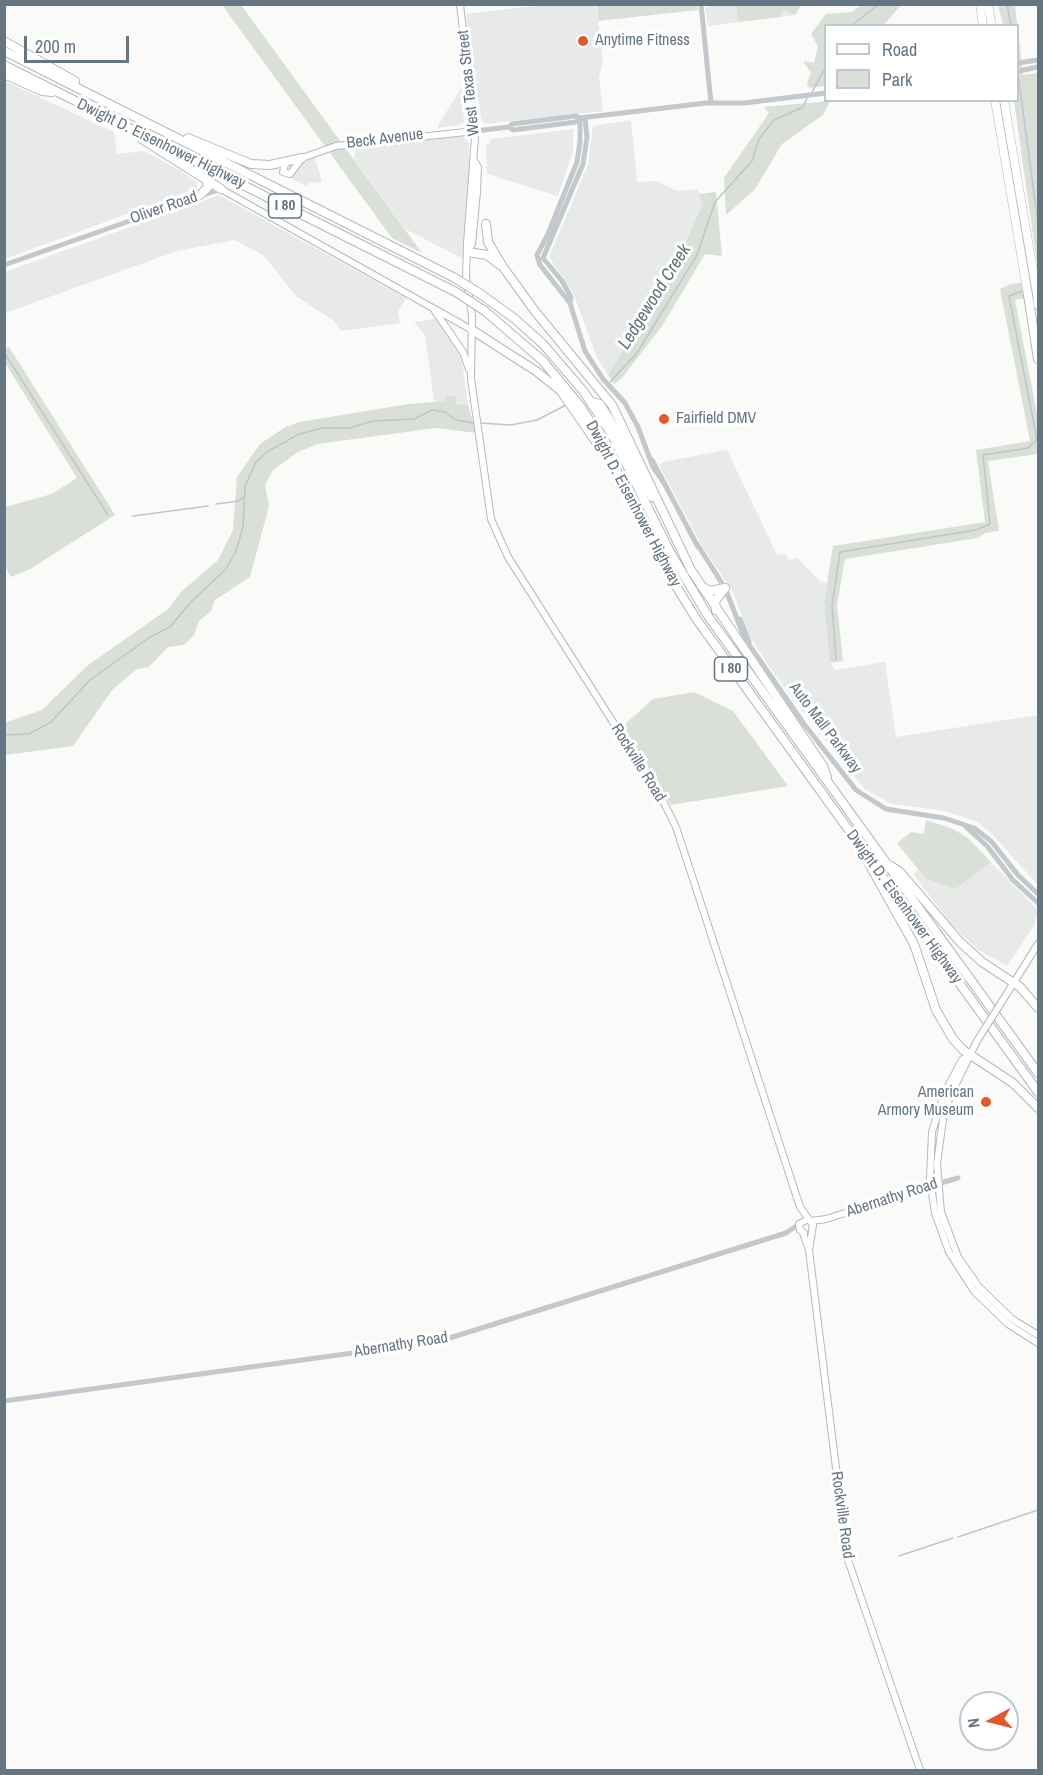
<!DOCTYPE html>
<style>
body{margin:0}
#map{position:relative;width:1043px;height:1775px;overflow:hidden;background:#fafaf8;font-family:"Archivo Narrow",sans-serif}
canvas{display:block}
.frame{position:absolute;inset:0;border:6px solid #657683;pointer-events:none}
.legend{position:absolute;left:824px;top:24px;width:195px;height:78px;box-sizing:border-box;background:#fff;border:2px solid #c1c8cd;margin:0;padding:8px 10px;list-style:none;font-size:18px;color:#657683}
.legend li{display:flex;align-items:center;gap:12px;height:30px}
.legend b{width:30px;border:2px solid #c1c8cd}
.north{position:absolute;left:959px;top:1691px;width:60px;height:60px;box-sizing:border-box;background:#fff;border:2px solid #c1c8cd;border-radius:50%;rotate:263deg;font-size:16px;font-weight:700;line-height:24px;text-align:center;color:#657683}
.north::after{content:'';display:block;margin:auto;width:21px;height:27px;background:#e4572e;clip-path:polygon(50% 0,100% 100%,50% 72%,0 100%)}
.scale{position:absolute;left:24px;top:36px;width:105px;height:27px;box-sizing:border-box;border:3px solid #657683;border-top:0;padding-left:8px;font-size:18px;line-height:21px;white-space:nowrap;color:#657683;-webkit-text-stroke:4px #fff;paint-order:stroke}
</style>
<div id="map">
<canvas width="1043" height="1775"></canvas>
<div class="frame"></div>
<ul class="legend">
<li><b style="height:8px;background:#fff"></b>Road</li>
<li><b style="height:16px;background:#dadfd7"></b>Park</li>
</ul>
<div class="north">N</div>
<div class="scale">200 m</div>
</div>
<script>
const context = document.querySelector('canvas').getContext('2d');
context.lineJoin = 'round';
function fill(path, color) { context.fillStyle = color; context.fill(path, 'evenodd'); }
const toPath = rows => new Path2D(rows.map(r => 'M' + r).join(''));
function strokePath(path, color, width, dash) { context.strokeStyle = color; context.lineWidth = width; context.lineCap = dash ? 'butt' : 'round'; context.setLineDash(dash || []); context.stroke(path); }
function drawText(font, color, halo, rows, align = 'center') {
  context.font = font + ' "Archivo Narrow",sans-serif'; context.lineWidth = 6; context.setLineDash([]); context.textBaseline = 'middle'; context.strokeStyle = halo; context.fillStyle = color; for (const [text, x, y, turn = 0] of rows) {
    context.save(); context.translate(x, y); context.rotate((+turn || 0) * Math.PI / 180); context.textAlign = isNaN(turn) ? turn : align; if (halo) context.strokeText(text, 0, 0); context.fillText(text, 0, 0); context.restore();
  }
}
const built = toPath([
 [541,5,596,5,603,60,599,78,603,111,485,124,481,119,466,14],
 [705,5,801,5,795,15,708,26],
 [5,81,114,132,117,154,144,151,181,171,196,182,197,188,5,259],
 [462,87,464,122,459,125,439,128,438,125],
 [631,120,637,182,657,181,677,191,698,189,700,200,704,203,671,270,608,375,597,358,574,295,549,257,588,165,593,126],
 [573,129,573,152,558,196,487,174,486,144,490,144,490,139],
 [463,136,469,143,469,170,462,258,405,229,354,159,356,146],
 [315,157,322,182,309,183,307,186,292,179,302,162],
 [219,195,406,298,398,312,400,323,342,331,333,320,297,297,263,255,235,240,177,251,5,313,5,272],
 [437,319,461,353,468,405,434,401,425,335,414,322],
 [727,450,777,555,786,554,788,560,797,558,820,581,827,583,824,603,830,663,835,670,885,662,896,737,1038,715,1038,885,991,833,977,822,945,811,892,804,866,790,843,764,772,671,749,635,733,592,702,546,660,467,662,462],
 [991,862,1038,910,1034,926,1007,966,977,949,952,925,913,874,918,870,926,879,956,889]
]);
const green = toPath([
 [222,5,241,5,422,253,392,238],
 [597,5,697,5,698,10,598,21],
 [736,5,736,4,801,5,795,15,782,10,781,17,738,22],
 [862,5,901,5,884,25,826,26,825,86,809,88,807,83,811,73,803,61,814,63,818,46,811,34,826,14,851,12],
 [998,5,1015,5,1020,46,1023,75,1038,73,1038,270,1014,101,1018,100,1018,26,1003,25],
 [830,101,823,115,782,144,755,189,726,215,724,178,769,113,764,107],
 [716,192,722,256,705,254,662,326,621,379,614,384,608,375,681,252,703,203,700,200,699,194],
 [1038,281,1038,296,1015,300,1038,419,1038,454,988,461,999,531,985,533,978,538,845,559,837,605,843,661,830,663,824,603,833,546,985,522,976,450,1030,441,1000,289,1011,284],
 [9,347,115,515,30,569,11,577,5,566,5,507,52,494,77,478,5,363,5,349],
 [455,396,456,404,468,405,476,433,436,428,317,444,298,452,273,470,265,485,269,506,250,577,215,600,211,611,199,621,194,635,184,645,168,647,149,667,137,669,113,689,73,746,5,755,4,723,42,710,87,666,168,609,182,591,218,560,233,530,237,477,260,444,284,428,299,422,409,404,445,401,445,397],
 [694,692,733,711,788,786,671,805,622,727,653,699],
 [926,820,953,829,968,838,991,862,956,889,926,879,897,843,911,832,924,834]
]);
const stream = toPath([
 [1007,4,1011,26],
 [851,26,879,4],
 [1018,73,1038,224],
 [812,92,826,67],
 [5,354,108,515],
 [610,382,637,353,697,255,715,202,752,161,759,139,774,120,803,107,807,98],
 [479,423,511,425,537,420,566,405],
 [216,504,239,501,243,497],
 [133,516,208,506],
 [836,659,832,606,840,552,976,530,990,524,983,455,1028,448,1037,440,1009,296,1023,291],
 [4,735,29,734,51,722,90,680,150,637,170,627,191,602,226,569,236,551,243,527,245,486,256,462,267,452,299,434,323,428,350,428,372,421,414,419,432,410,445,412,456,420,474,423],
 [958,1537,1038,1510],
 [899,1556,953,1538]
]);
const tertiary = toPath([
 [701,4,711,103],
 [1018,63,1038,60],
 [1018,71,1038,67],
 [585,118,587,137,583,164,543,258,562,281,571,297,570,303,585,351,603,379,625,403,638,427,653,467,664,483],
 [509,127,512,124,576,116,580,118,706,103,744,103,826,93],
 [475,131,509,127,513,130,576,122,580,118],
 [4,265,221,189],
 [570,303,540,265,537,255,548,234,577,162,580,142,580,118],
 [652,460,698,547],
 [697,544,725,588,745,639,804,724,856,790,886,809,944,818,974,828,991,841,1018,875,1038,894],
 [740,619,749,642],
 [966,827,987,846,1013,880,1038,903],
 [937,1184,958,1178],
 [4,1401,440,1341,786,1233,799,1224]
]);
const secondary = toPath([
 [460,4,475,138,467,243,466,277,472,316,471,379,491,519,508,557,662,799,676,827,800,1207,813,1225,809,1250],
 [286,161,283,172,290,174,302,158,336,146,475,131],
 [221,189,472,330],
 [468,251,472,244,477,192,478,167,475,162],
 [435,311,463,352,469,369],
 [1006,995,1038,944],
 [977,1041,950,1096,943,1119,937,1164,941,1212,958,1257,979,1287,1012,1319,1038,1335],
 [969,1055,962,1060,944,1094,932,1132,930,1179,935,1213,949,1252,974,1291,1008,1324,1038,1343],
 [811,1221,826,1219,934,1185],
 [803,1233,809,1250,847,1557,920,1770],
 [804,1233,800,1230,799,1224,808,1219]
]);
const trunk = toPath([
 [980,4,983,26],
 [988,4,992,26],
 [995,100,1028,295],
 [1004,100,1037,294]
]);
const motorway = toPath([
 [4,41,75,81],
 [4,51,455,278],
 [4,65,456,292],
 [4,74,42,91,52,92],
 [188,138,251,164,270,165,302,158],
 [142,139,221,189],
 [200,195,208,187,206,178],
 [486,224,488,242,503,267,534,310,612,405,691,570,823,766,827,777],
 [468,252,487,255,500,265],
 [1037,294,1038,305],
 [482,295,515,319,543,344,584,392,611,433,670,552,708,616,1038,1073],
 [1028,295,1038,359],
 [485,311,543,361,581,407,602,441,666,570,697,620,1038,1092],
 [472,330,536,371,561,391,598,445],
 [592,402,600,404,608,417,652,497],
 [701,586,710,591,725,588],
 [716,610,715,601,725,588],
 [868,862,914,944,936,1010,953,1039,963,1050,1013,1083,1038,1108],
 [891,866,900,872,960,942,982,962,1020,987,1038,1008]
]);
const secondaryBridge = toPath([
 [977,1041,1006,995]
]);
const motorwayBridge = toPath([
 [455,278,482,295],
 [456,292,485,311]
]);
const markers = [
 [583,41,6,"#e4572e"],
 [664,419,6,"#e4572e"],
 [986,1102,6,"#e4572e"]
];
const shields = [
 [285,206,33],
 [731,669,33]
];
const shieldNames = [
 ["I 80",285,206],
 ["I 80",731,669]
];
const poiNames = [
 ["Anytime Fitness",595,41],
 ["Fairfield DMV",676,419],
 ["American",974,1093,"right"],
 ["Armory Museum",974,1111,"right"]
];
const streetNames = [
 ["West Texas Street",469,83,-96],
 ["Beck Avenue",385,139,-7],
 ["Dwight D. Eisenhower Highway",161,144,26],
 ["Oliver Road",164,208,-19],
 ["Dwight D. Eisenhower Highway",633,504,62],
 ["Auto Mall Parkway",825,728,53],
 ["Rockville Road",638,763,58],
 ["Dwight D. Eisenhower Highway",904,907,54],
 ["Abernathy Road",892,1198,-18],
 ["Abernathy Road",401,1345,-9],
 ["Rockville Road",842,1515,82]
];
const waterNames = [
 ["Ledgewood Creek",655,297,-58]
];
fill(built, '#e8e9e9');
fill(green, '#dadfd7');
strokePath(stream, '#bbc7cb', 1.5);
strokePath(secondary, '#b3babf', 8);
strokePath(trunk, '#b4b9bd', 9);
strokePath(motorway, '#b4b9bd', 10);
strokePath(tertiary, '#c3c8cc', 5);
strokePath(secondary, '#fff', 6);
strokePath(trunk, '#fff', 8);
strokePath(motorway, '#fff', 8);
strokePath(secondaryBridge, '#b3babf', 8, []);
strokePath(motorwayBridge, '#b4b9bd', 10, []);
strokePath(secondaryBridge, '#fff', 6);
strokePath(motorwayBridge, '#fff', 8);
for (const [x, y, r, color] of markers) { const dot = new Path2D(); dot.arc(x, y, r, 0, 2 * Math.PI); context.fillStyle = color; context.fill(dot); strokePath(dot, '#fff', 2); }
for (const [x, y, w] of shields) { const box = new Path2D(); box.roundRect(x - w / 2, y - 12, w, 24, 4.5); context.fillStyle = '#fff'; context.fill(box); strokePath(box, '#657683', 1.5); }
drawText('bold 15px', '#657683', null, shieldNames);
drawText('16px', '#657683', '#fff', poiNames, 'left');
drawText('16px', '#657683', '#fff', streetNames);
drawText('italic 18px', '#60757c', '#fff', waterNames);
</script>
